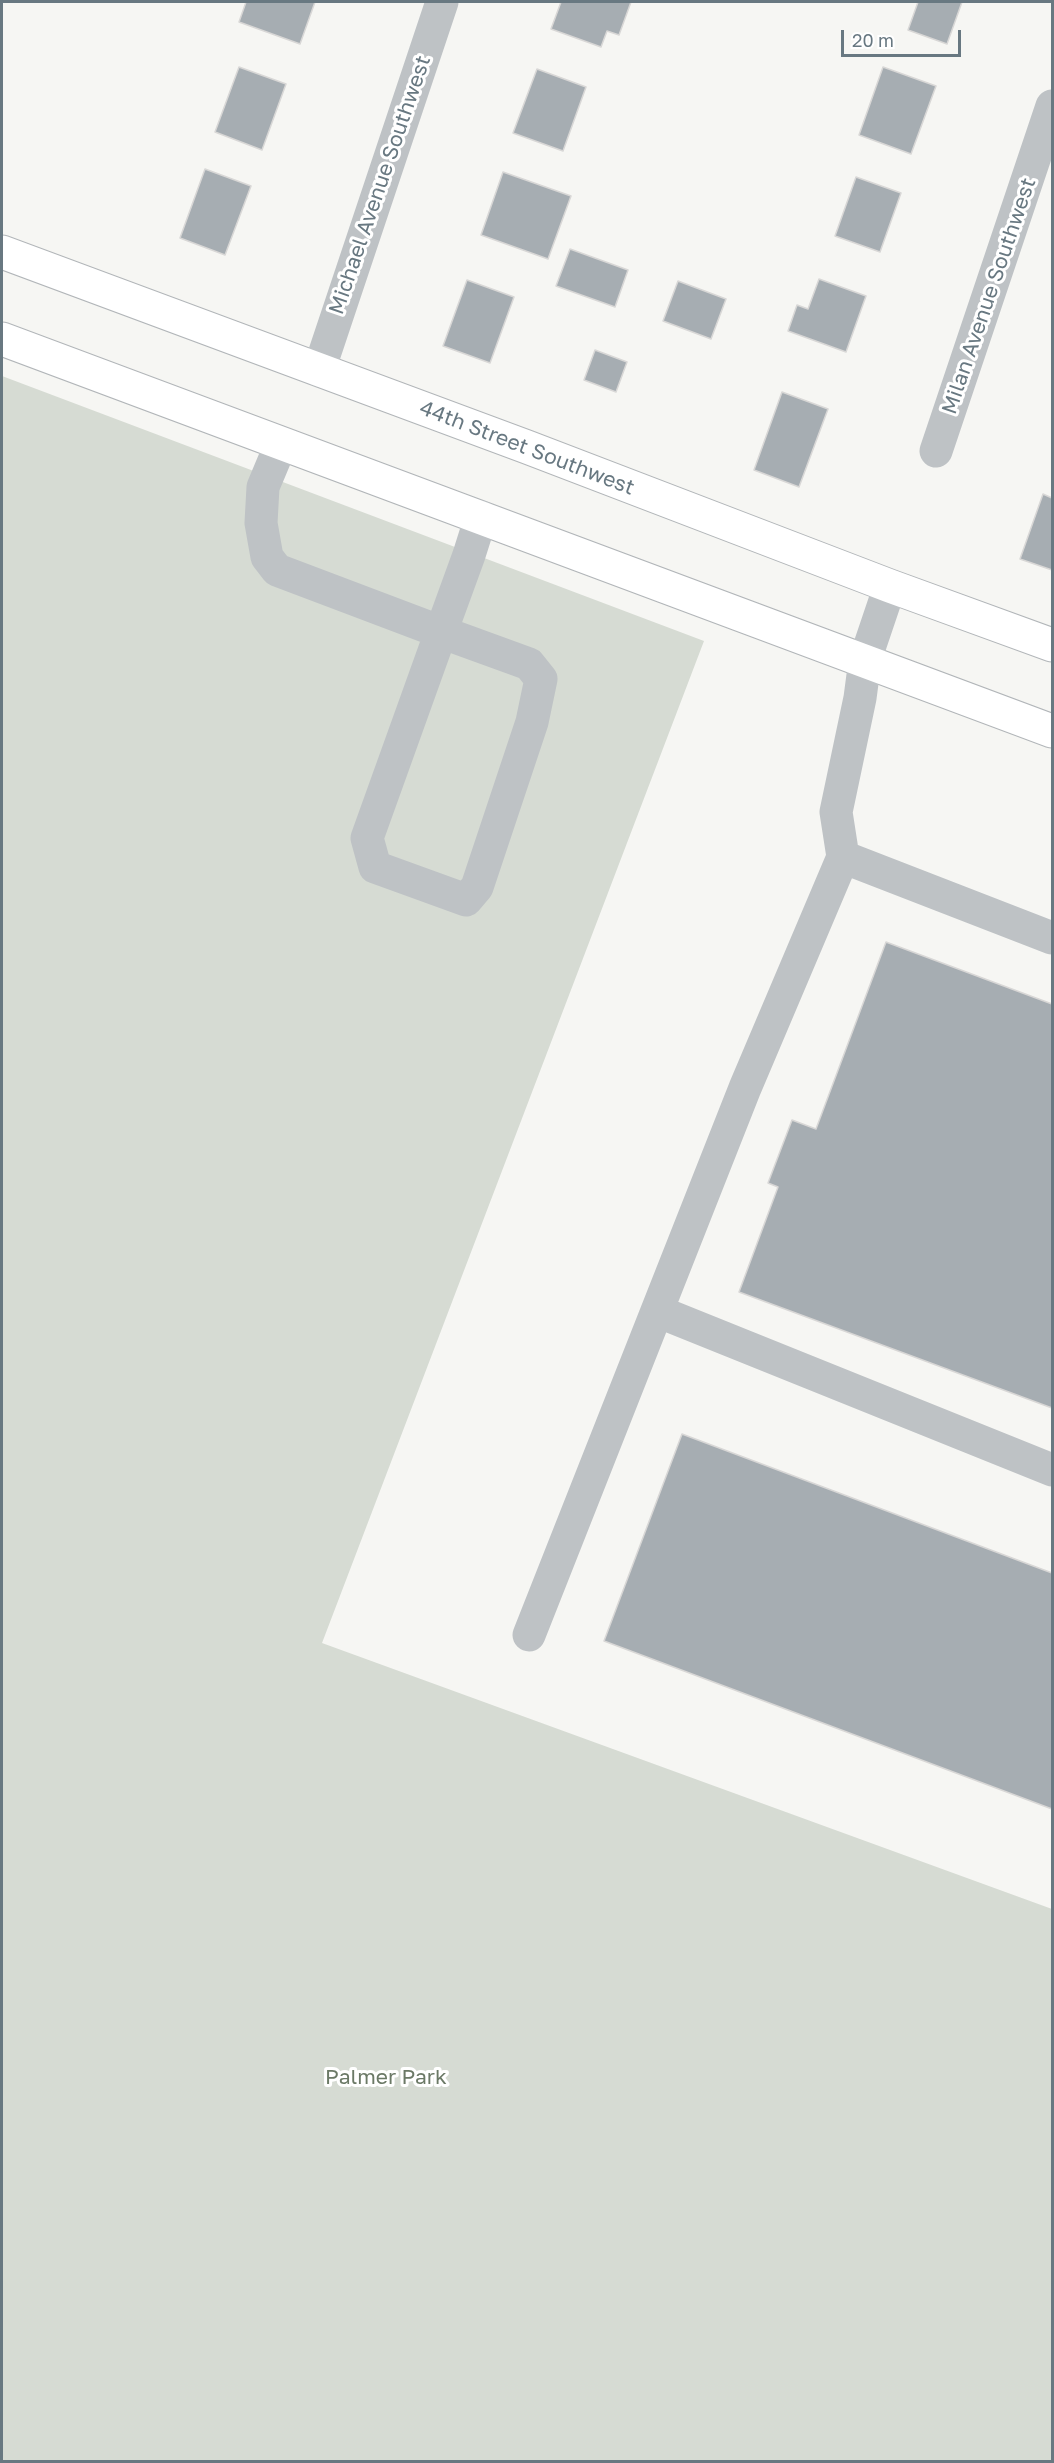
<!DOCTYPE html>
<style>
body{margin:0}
#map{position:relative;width:1054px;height:2463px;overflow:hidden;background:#f6f6f3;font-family:"Golos Text",sans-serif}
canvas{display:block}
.frame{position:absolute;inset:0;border:3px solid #687881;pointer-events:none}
.scale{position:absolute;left:841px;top:30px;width:120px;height:27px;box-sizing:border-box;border:3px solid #687881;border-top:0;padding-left:8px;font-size:18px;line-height:21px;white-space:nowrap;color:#687881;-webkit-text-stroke:4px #fff;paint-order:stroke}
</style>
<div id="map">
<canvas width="1054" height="2463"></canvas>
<div class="frame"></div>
<div class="scale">20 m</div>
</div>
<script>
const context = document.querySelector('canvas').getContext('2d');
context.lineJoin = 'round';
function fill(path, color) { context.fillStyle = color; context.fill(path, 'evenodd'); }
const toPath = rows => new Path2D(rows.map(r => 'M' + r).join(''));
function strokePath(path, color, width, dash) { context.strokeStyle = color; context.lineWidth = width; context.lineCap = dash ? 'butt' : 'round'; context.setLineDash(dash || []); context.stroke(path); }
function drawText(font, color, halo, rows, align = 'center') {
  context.font = font + ' "Golos Text",sans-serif'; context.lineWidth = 6; context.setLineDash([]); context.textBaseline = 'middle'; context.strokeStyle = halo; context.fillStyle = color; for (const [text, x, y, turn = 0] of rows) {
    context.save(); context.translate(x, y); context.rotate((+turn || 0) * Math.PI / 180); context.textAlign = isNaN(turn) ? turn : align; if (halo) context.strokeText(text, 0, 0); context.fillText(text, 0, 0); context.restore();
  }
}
const green = toPath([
 [2,376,704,641,322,1643,1052,1909,1052,2461,2,2461]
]);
const building = toPath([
 [246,2,315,2,300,44,239,22,246,2],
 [561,2,631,2,619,35,607,31,601,47,551,29,561,2],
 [918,2,962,2,947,44,908,30,918,2],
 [239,67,286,84,262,150,215,132,239,67],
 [883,67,936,86,911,154,859,135,883,67],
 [537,69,586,87,563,151,513,133,537,69],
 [205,169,251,186,225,255,180,238,205,169],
 [503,172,571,196,548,259,481,235,503,172],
 [856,177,901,193,880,252,835,236,856,177],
 [570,249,628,270,615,307,556,286,570,249],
 [819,279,866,296,846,352,788,331,797,305,808,309,819,279],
 [467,280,514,297,490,363,443,346,467,280],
 [678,281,726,299,711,339,663,321,678,281],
 [595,350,627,362,616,392,584,380,595,350],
 [782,392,828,409,799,487,754,470,782,392],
 [1043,494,1052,498,1052,570,1020,559,1043,494],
 [886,942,1052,1004,1052,1408,739,1292,778,1187,768,1183,792,1120,816,1129,886,942],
 [682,1434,1052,1573,1052,1809,604,1641,682,1434]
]);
const minor = toPath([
 [319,370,442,2],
 [281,444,263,487,261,523,267,557,277,570,441,632,529,664,541,679,532,722,477,887,466,900,375,867,367,838,441,632,469,555,481,517],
 [936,451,1052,106],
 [843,857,1052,938],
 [657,1311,1052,1470],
 [529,1635,745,1088,843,857,836,812,860,698,865,660,890,586]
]);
const major = toPath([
 [2,252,527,447,890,586,1052,645],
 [2,339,1052,731]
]);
const streetNames = [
 ["Michael Avenue Southwest",380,185,-71],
 ["Milan Avenue Southwest",989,296,-71],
 ["44th Street Southwest",527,448,21]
];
const parkNames = [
 ["Palmer Park",386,2077]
];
fill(green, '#d6dbd3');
fill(building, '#a6adb2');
strokePath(building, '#d8d7d6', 1.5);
strokePath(major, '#b2b6b9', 35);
strokePath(minor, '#bec2c5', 33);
strokePath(major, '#fff', 33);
drawText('21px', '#687881', '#fff', streetNames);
drawText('21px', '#6b7966', '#fff', parkNames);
</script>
